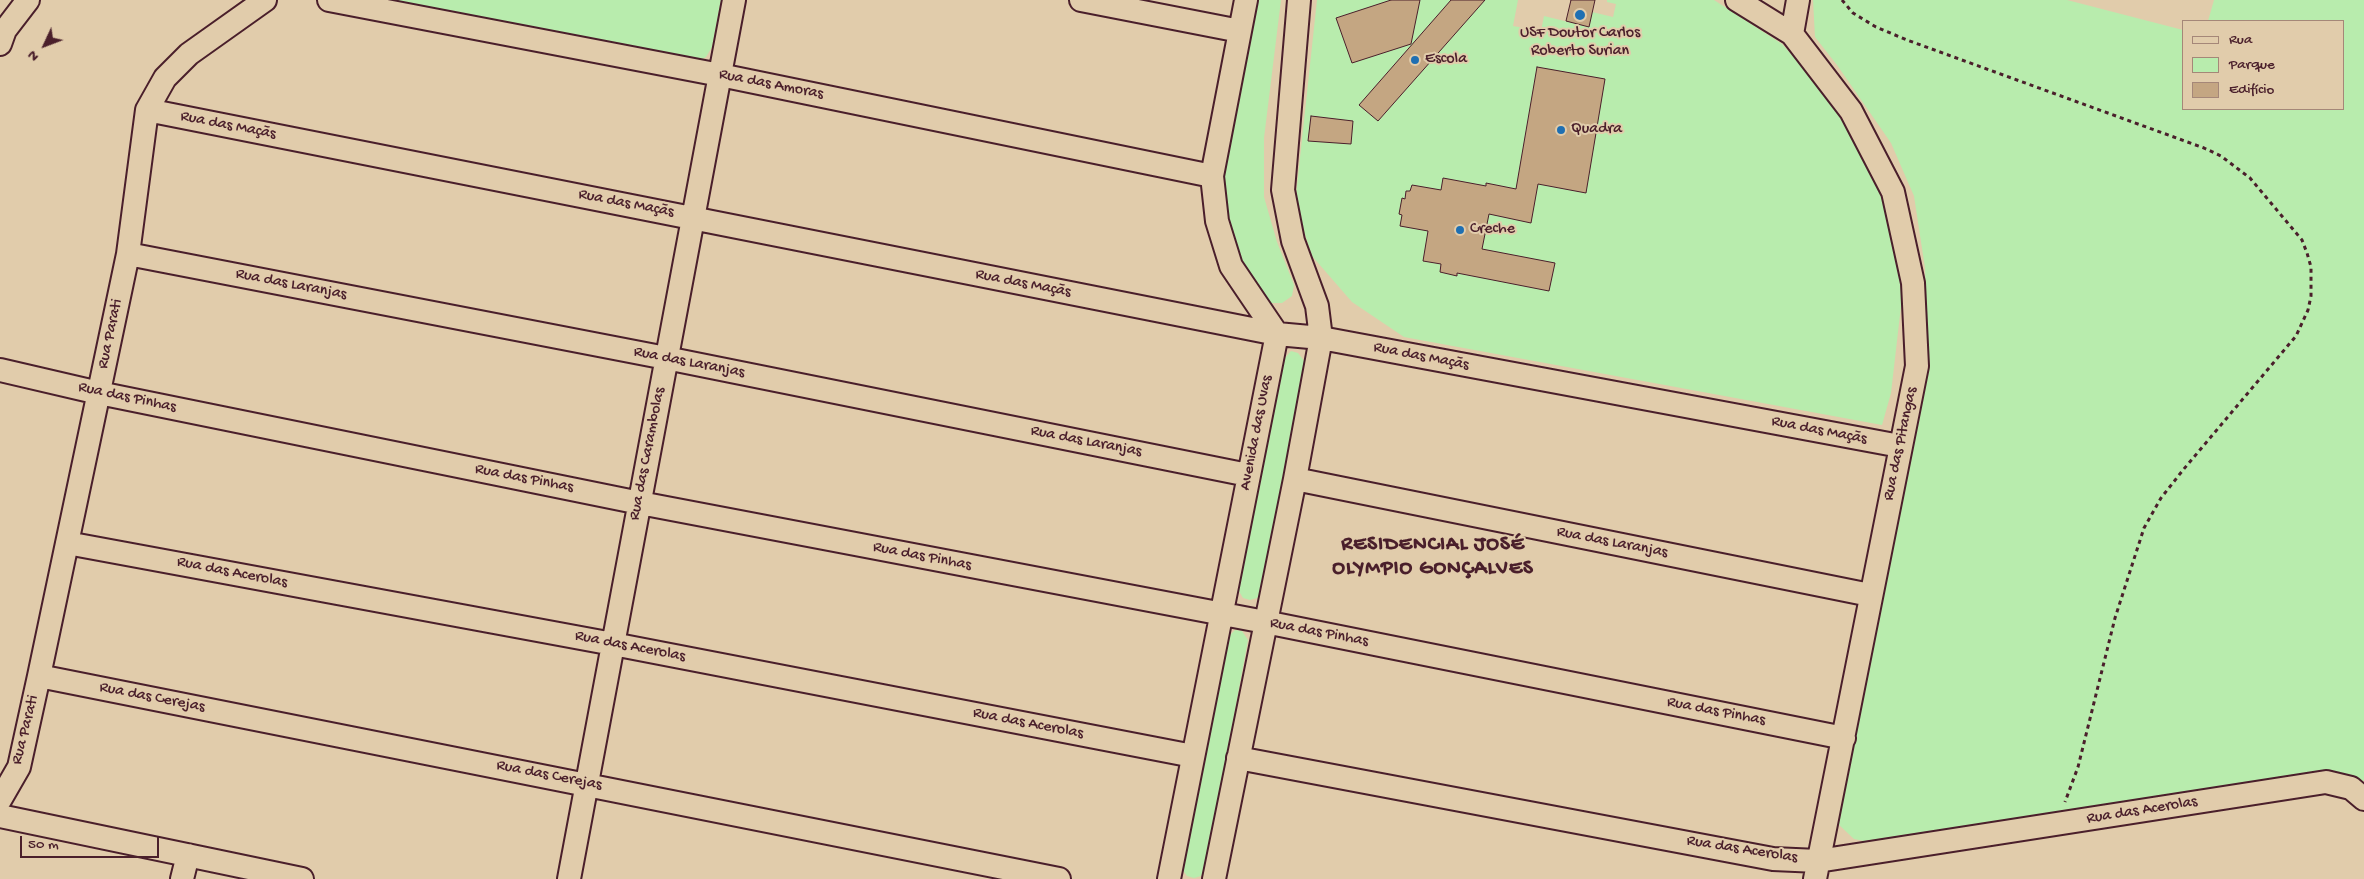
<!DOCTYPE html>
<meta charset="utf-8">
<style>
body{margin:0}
#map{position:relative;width:2364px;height:879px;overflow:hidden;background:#e1ccab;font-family:"Gochi Hand",sans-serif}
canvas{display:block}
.legend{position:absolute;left:2182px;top:20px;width:162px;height:90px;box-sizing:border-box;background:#e1ccab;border:1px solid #a58778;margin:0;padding:6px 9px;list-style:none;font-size:15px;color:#4a1f2b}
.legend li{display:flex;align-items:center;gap:10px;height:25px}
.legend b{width:25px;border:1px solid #a58778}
.north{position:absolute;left:20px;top:20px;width:50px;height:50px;-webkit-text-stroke:4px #e1ccab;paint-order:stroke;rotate:227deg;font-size:14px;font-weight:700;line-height:20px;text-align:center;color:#4a1f2b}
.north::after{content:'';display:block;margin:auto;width:18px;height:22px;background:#4a1f2b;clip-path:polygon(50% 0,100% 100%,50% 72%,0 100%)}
.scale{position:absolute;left:20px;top:836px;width:139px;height:22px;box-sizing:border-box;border:2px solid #4a1f2b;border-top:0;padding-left:6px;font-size:15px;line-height:18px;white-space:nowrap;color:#4a1f2b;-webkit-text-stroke:4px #e1ccab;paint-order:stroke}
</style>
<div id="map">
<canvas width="2364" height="879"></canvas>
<ul class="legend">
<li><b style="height:6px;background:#e1ccab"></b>Rua</li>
<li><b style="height:14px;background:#b8ecad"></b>Parque</li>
<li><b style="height:14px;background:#c4a682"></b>Edifício</li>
</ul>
<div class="north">N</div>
<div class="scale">50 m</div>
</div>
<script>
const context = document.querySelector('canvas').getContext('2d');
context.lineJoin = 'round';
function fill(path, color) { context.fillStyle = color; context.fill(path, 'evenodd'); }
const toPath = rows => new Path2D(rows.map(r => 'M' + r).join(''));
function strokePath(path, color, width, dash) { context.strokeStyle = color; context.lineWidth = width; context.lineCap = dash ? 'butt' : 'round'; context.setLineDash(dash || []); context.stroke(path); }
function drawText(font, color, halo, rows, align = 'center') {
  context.font = font + ' "Gochi Hand",sans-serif'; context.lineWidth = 4; context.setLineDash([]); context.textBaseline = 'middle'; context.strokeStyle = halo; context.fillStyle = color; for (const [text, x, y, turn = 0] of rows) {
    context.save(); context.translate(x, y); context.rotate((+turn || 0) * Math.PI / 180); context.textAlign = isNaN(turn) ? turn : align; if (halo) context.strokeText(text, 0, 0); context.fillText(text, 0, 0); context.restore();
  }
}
const green = toPath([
 [365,0,721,0,712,47,706,57,696,62],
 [1254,0,1281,0,1264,138,1264,197,1277,242,1294,285,1292,296,1282,303,1268,303,1256,291,1239,255,1225,211,1223,149],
 [1317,0,1518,0,1513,26,1541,31,1544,16,1589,27,1592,12,1613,17,1616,4,1607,2,1607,0,1714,0,1782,44,1840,108,1885,192,1904,280,1891,393,1882,425,1404,337,1352,302,1312,256,1295,204],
 [1813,0,2067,0,2183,30,2183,109,2343,109,2343,21,2208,21,2214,0,2364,0,2364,781,2334,773,2318,772,1864,841,1854,839,1837,823,1927,355,1925,268,1914,196,1891,143,1837,65,1815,37],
 [1291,351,1298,353,1305,362,1261,594,1257,598,1250,600,1243,598,1237,588,1284,359],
 [1235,630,1242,631,1248,640,1205,872,1201,876,1194,878,1187,876,1180,866,1228,637]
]);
const building = toPath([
 [1391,0,1420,0,1411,44,1352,63,1336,18,1391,0],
 [1451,0,1485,0,1378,121,1359,105,1451,0],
 [1571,0,1595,0,1589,27,1566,21,1571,0],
 [1537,67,1605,79,1586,193,1538,184,1531,223,1489,214,1482,249,1555,263,1549,291,1457,273,1457,276,1440,272,1441,264,1423,261,1428,231,1400,226,1402,215,1399,214,1402,198,1405,199,1406,191,1410,191,1412,185,1441,190,1443,178,1486,186,1486,183,1516,189,1537,67],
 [1311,116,1353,121,1351,144,1308,141,1311,116]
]);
const path = toPath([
 [1842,0,1853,13,1876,27,1907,40,2204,148,2221,156,2250,178,2302,240,2307,253,2311,267,2311,296,2308,310,2296,336,2183,470,2161,498,2144,528,2115,618,2078,767,2065,802]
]);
const minor = toPath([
 [329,0,720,75,1212,176],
 [1081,0,1240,31],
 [1737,0,1792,34],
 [1798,0,1792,34,1851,111,1893,192,1913,283,1917,366,1815,879],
 [0,44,5,30,28,0],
 [147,110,1277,334,1321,338,1900,446],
 [128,254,666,358,1248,475],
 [0,370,99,393,640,503,1265,622,1844,738],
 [1295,479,1870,595],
 [67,543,613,644,1193,756],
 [39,676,1059,879],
 [1238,758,1773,859,1818,861,2326,782,2351,788,2364,799],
 [0,800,19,767,39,676,128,254,147,110,165,78,189,54,265,0],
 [0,816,302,879],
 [182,879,188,855],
 [569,879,734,0],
 [1169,879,1277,334,1231,266,1217,221,1212,176,1246,0],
 [1214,879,1295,479,1321,338,1317,306,1293,241,1283,190,1299,0]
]);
const markers = [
 [1580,15,6,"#1f6fb2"],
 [1415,60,5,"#1f6fb2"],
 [1561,130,5,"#1f6fb2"],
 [1460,230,5,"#1f6fb2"]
];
const poiNames = [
 ["USF Doutor Carlos",1580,34,"center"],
 ["Roberto Surian",1580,52,"center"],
 ["Escola",1425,60],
 ["Quadra",1571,130],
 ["Creche",1470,230]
];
const streetNames = [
 ["Rua das Amoras",771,85,11],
 ["Rua das Maçãs",228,126,11],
 ["Rua das Maçãs",626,204,11],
 ["Rua das Maçãs",1023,284,11],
 ["Rua das Laranjas",291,285,11],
 ["Rua Parati",111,334,-78],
 ["Rua das Maçãs",1421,357,11],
 ["Rua das Laranjas",689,363,11],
 ["Rua das Pinhas",127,398,12],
 ["Rua das Maçãs",1819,431,11],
 ["Avenida das Uvas",1257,433,-79],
 ["Rua das Laranjas",1086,442,11],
 ["Rua das Pitangas",1901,444,-78],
 ["Rua das Carambolas",648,454,-79],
 ["Rua das Pinhas",524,479,11],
 ["Rua das Laranjas",1612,543,11],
 ["Rua das Pinhas",922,557,11],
 ["Rua das Acerolas",232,573,11],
 ["Rua das Pinhas",1319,633,11],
 ["Rua das Acerolas",630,647,11],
 ["Rua das Cerejas",152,698,11],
 ["Rua das Pinhas",1716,712,11],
 ["Rua das Acerolas",1028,724,11],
 ["Rua Parati",26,730,-76],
 ["Rua das Cerejas",549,776,11],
 ["Rua das Acerolas",2142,811,-9],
 ["Rua das Acerolas",1742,850,9]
];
const districtNames = [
 ["RESIDENCIAL JOSÉ",1433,546],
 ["OLYMPIO GONÇALVES",1433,570]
];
fill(green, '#b8ecad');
fill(building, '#c4a682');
strokePath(building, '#4a1f2b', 1);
strokePath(minor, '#4a1f2b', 26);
strokePath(path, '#4a1f2b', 3, [4, 4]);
strokePath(minor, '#e1ccab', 22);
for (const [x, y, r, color] of markers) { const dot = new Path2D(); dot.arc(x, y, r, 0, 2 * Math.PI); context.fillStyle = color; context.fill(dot); strokePath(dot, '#e1ccab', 2); }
drawText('16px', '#4a1f2b', '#e1ccab', poiNames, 'left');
drawText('16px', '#4a1f2b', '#e1ccab', streetNames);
context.letterSpacing = '1px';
drawText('bold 21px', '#4a1f2b', '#e1ccab', districtNames);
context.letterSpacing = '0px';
</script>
